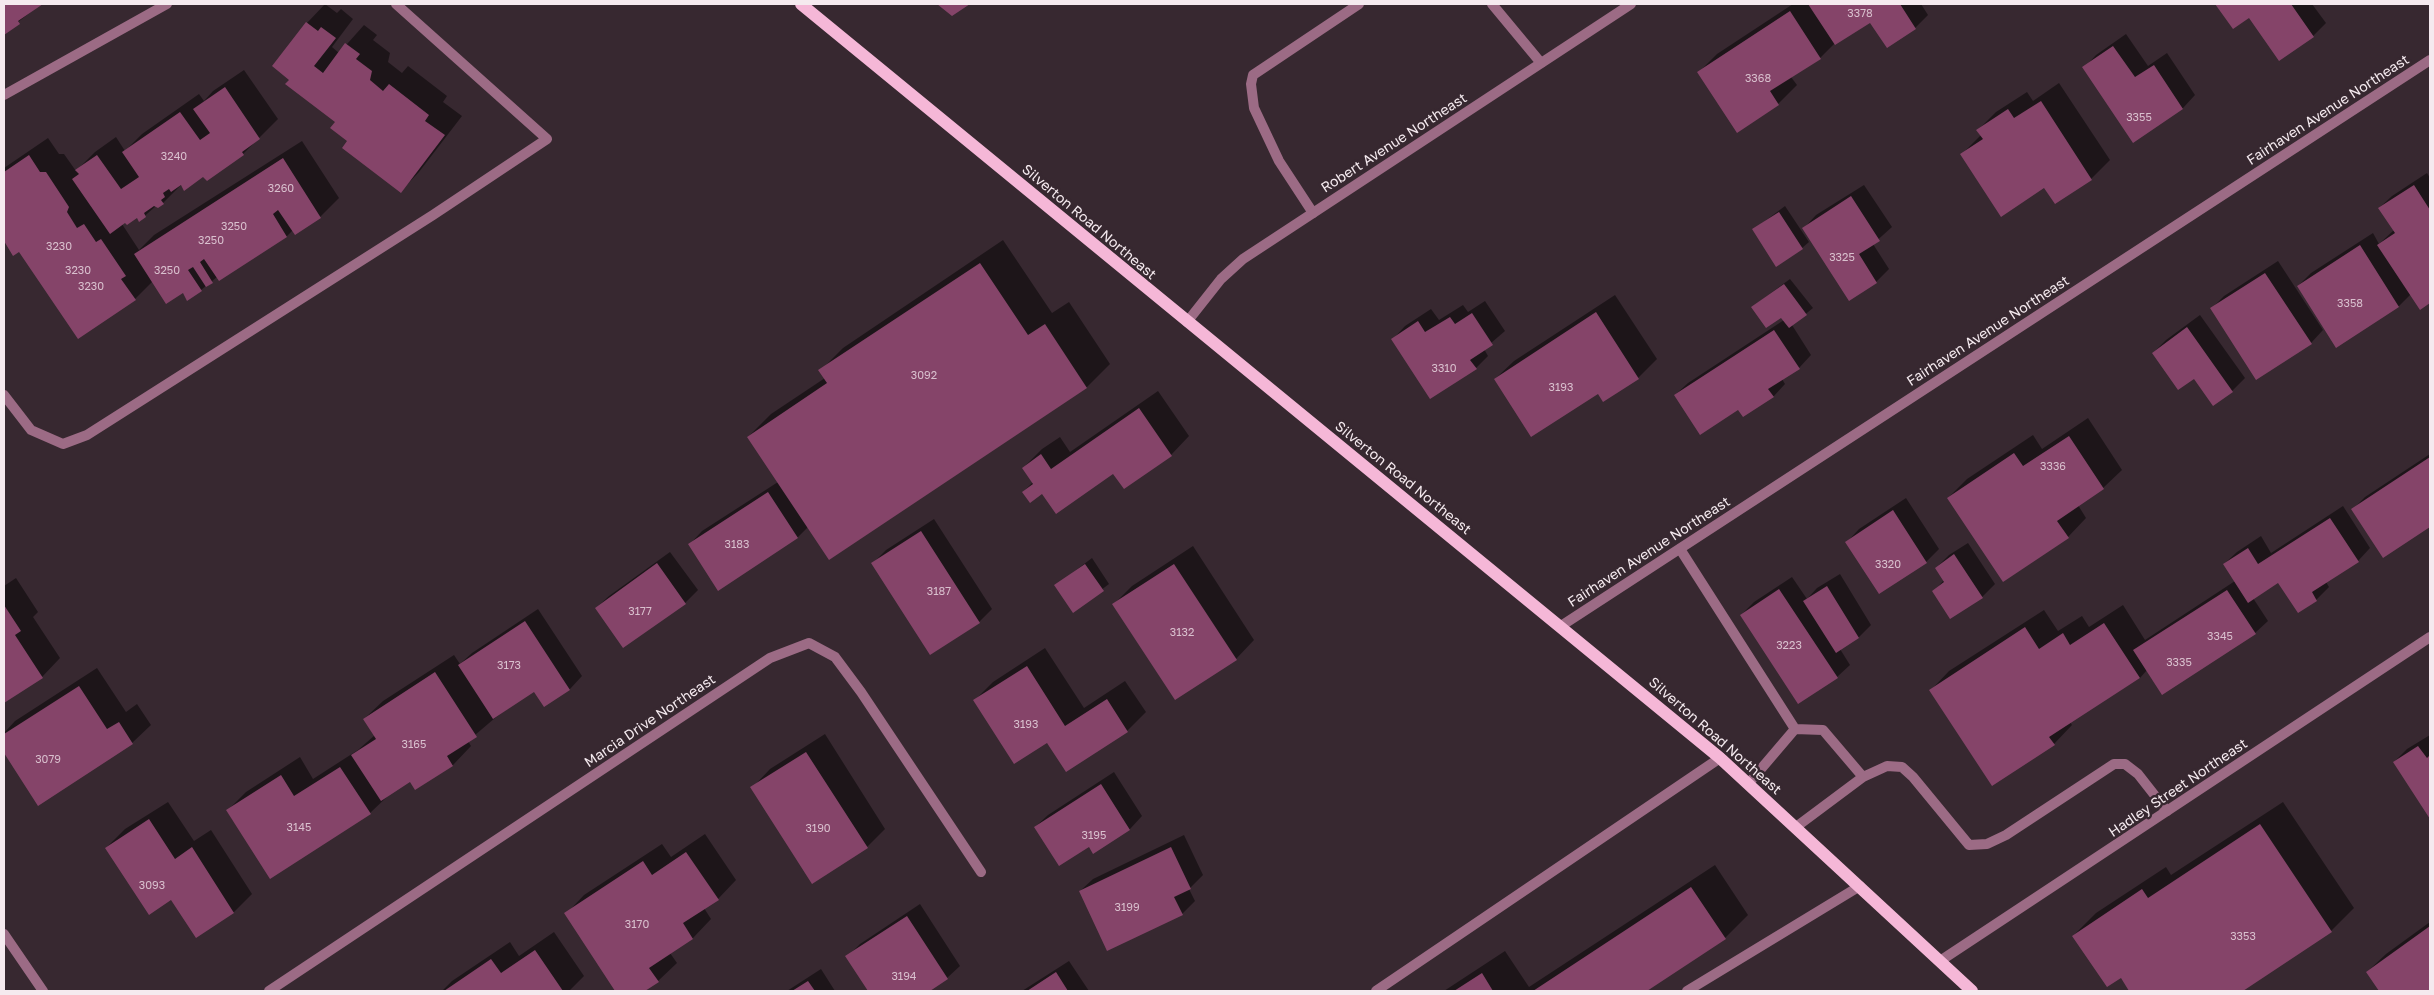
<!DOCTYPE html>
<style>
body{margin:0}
#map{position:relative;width:2434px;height:995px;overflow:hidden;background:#372830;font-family:"Golos Text",sans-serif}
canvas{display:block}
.frame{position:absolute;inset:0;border:5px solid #f5eaef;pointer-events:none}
</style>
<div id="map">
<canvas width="2434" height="995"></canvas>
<div class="frame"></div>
</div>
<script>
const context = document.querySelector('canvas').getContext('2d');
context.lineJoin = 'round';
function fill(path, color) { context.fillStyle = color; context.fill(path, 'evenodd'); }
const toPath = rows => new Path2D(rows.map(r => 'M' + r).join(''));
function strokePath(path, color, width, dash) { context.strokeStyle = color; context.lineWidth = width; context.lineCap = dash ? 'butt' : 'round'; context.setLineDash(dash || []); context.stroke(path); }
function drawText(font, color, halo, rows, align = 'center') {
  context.font = font + ' "Golos Text",sans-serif'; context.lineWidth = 5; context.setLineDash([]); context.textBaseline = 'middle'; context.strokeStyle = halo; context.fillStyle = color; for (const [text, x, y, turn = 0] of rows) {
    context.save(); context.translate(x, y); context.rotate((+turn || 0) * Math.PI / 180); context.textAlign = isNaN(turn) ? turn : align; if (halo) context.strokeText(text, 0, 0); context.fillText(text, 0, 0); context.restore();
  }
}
const shadow = toPath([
 [4,4,41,4,4,33],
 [325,4,337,13,341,9,353,19,332,47,339,53,364,25,377,35,373,40,390,53,388,62,402,73,408,66,447,96,443,102,462,116,419,172,401,191,349,141,337,122,291,79,307,23],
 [1793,4,1921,4,1928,15,1915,28,1887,46,1870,21,1835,43,1820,58,1791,77,1797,85,1778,104,1737,131,1699,72,1717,54],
 [2216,4,2312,4,2326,23,2313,36,2250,16,2233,28],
 [2126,34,2148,66,2167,53,2195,95,2183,108,2133,141,2084,68,2096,55],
 [244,70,278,119,243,154,204,176,182,184,163,203,156,206,140,220,137,217,122,224,139,250,154,235,302,141,339,198,320,217,295,233,293,230,287,236,219,279,217,277,201,290,183,292,153,281,135,299,78,338,19,250,14,254,4,239,4,168,48,138,59,154,64,154,76,171,95,152,116,137,125,151,142,134,199,94,204,101,213,91],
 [2059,83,2110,160,2091,179,2056,202,2045,186,1961,155,1981,135,1978,130,1996,112,2027,92,2033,101],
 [2427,173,2430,178,2430,301,2420,308,2411,294,2399,306,2298,286,2311,273,2373,233,2379,244,2394,230,2379,208,2392,196],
 [1864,185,1892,227,1873,244,1889,269,1876,282,1849,299,1804,228,1816,215],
 [1785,206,1809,242,1802,248,1753,230],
 [1003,240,1052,313,1069,302,1110,364,1087,387,829,558,808,527,798,537,719,589,690,544,702,531,778,482,748,437,771,414,825,378,820,371,843,348],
 [2278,261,2323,330,2311,343,2212,308,2224,296],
 [1790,279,1813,308,1792,325,1811,355,1799,368,1782,379,1785,384,1773,397,1739,408,1675,395,1688,383,1784,320,1781,316,1752,307],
 [1615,295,1657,359,1638,378,1603,400,1598,392,1495,379,1514,361],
 [1485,301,1505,331,1484,349,1488,356,1476,368,1393,339,1405,326,1431,309,1439,320,1463,305,1468,312],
 [2200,315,2245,378,2232,391,2194,377,2153,353,2166,340],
 [1158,391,1189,436,1171,455,1043,492,1023,492,1033,482,1023,468,1042,449,1060,437,1070,452],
 [2088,418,2122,470,2103,488,2078,505,2086,518,2068,537,1948,498,1967,479,2033,435,2042,449],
 [2430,454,2430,525,2383,556,2353,509,2365,497],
 [1906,498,1939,549,1926,562,1879,592,1847,542,1859,529],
 [2343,506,2370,548,2358,561,2326,582,2329,587,2316,600,2279,581,2253,598,2268,621,2255,633,2147,670,2140,678,2070,722,2072,725,2054,744,1931,690,1949,671,2044,610,2058,631,2082,616,2089,627,2123,605,2145,640,2235,581,2224,564,2237,552,2261,536,2271,553],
 [934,519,992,609,979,622,873,563,886,550],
 [1968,543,1995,584,1982,597,1934,591,1944,580,1936,568,1949,555],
 [1193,546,1254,640,1236,659,1114,604,1132,586],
 [670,552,698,590,685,603,596,608,609,596],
 [1092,558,1109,584,1073,611,1055,586],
 [1840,574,1871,625,1859,637,1840,649,1850,665,1837,677,1741,615,1754,602,1792,577,1807,599,1817,588],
 [16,578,38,612,33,617,60,658,42,677,4,702,4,586],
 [538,609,582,676,570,689,544,706,534,690,495,718,468,741,471,746,453,765,416,788,410,780,389,795,370,813,270,877,227,811,246,792,300,757,313,779,358,750,375,735,364,719,383,701,454,655,460,664,472,653],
 [1045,648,1084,708,1125,681,1146,712,1127,731,1066,771,1047,742,974,701,993,682],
 [97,668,126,712,137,704,151,725,132,743,39,804,4,750,4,733,15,721],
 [825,734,885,829,867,847,752,788,770,769],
 [2430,735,2430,817,2394,762,2407,749],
 [1114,772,1142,816,1130,829,1094,852,1090,845,1035,827,1048,815],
 [168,802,194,841,211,830,252,894,234,912,172,898,106,848,125,829],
 [2283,802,2354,908,2331,931,2241,991,2131,991,2121,976,2073,936,2096,913,2166,867,2171,875],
 [705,834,736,880,718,899,704,908,711,919,693,938,670,953,677,963,658,981,643,991,617,991,566,914,584,895,662,844,671,857],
 [1184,835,1203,875,1189,889,1195,901,1182,914,1080,891,1093,879],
 [1715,865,1748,915,1725,938,1644,991,1444,991,1505,951,1529,987],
 [920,904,960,966,947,978,927,991,869,991,847,957,860,944],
 [2430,922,2430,991,2381,991,2367,972,2386,954],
 [554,932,584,976,569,991,442,991,452,981,510,942,519,956],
 [1069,961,1089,991,1022,991],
 [821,969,835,991,787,991]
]);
const building = toPath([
 [4,4,43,4,18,21,20,24,4,35],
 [937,4,970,4,952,16],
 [1808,4,1900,4,1916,29,1887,48,1870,23,1835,45],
 [2215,4,2291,4,2314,37,2279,61,2249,18,2233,29],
 [1790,11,1821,59,1770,91,1779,105,1737,133,1697,72],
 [306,22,318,31,321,27,336,38,314,66,323,73,345,43,360,54,356,59,372,71,370,80,383,91,389,84,429,115,425,121,445,135,401,193,342,148,347,141,330,128,335,122,285,84,289,80,272,66],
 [2113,46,2135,77,2154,65,2183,109,2133,143,2082,67],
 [225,87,260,139,242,152,244,155,207,181,203,177,184,191,181,185,171,192,169,189,163,193,165,197,161,200,164,204,158,208,154,206,144,213,146,217,139,222,137,218,127,225,125,223,110,234,72,179,79,174,75,170,97,155,121,189,139,177,122,152,180,112,200,140,210,133,193,109],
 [2041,101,2092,180,2055,204,2044,188,2001,217,1960,154,1983,139,1976,130,2008,109,2014,118],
 [29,155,40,172,46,172,69,207,67,212,77,228,84,224,96,242,101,239,126,276,121,279,136,300,78,339,19,252,13,256,4,241,4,172],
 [283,158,321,218,295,235,278,210,273,214,287,237,219,281,204,259,200,262,213,283,206,287,193,267,188,270,202,291,187,301,183,293,166,304,134,254],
 [2414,185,2430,210,2430,303,2420,310,2377,245,2395,233,2378,208],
 [1851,196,1880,241,1859,254,1877,283,1849,301,1802,228],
 [1779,212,1803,249,1776,267,1752,229],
 [2360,245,2399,307,2336,348,2297,286],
 [980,263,1028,335,1045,324,1087,388,829,560,747,437,827,383,818,370],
 [2265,273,2312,344,2256,380,2210,308],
 [1784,284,1807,315,1789,328,1781,318,1766,328,1751,307],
 [1596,312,1639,379,1603,402,1598,394,1531,437,1494,379],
 [1472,313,1493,345,1470,360,1477,369,1430,399,1391,339,1418,321,1425,332,1450,317,1455,324],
 [2187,327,2233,392,2213,406,2194,379,2178,390,2152,353],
 [1774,330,1800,369,1768,389,1774,397,1743,417,1738,410,1700,435,1674,395],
 [1139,408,1172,456,1124,489,1113,474,1056,514,1042,494,1030,503,1022,492,1033,484,1022,468,1041,454,1051,469],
 [2069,436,2104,489,2057,521,2069,538,2003,582,1947,498,2014,453,2023,466],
 [2430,457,2430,527,2383,558,2351,509],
 [768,492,798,538,718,591,688,544],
 [1893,510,1927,563,1879,594,1845,542],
 [2330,518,2359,562,2312,592,2317,601,2298,613,2278,583,2248,603,2223,564,2248,548,2258,564],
 [921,531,980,623,930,655,871,563],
 [1954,554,1983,598,1950,619,1932,591,1944,582,1935,568],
 [657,563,686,604,623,648,595,608],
 [1085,564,1104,591,1073,613,1054,585],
 [1174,564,1237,660,1175,700,1112,604],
 [1827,586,1859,638,1836,653,1803,601],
 [1779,589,1838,678,1798,704,1740,615],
 [2227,590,2256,634,2162,695,2133,650],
 [4,605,21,631,15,635,43,678,4,703],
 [525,621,570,690,544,707,534,692,493,719,458,665],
 [2104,623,2140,678,2049,737,2055,745,1992,786,1929,690,2025,627,2039,649,2063,633,2070,645],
 [1027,666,1065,726,1107,699,1128,732,1066,772,1047,743,1014,764,973,700],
 [435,672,477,737,447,756,453,766,415,790,410,782,381,801,351,755,376,739,363,719],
 [79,686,107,729,119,722,133,744,38,806,4,753,4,734],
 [2418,746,2427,758,2430,755,2430,819,2393,762],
 [806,752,868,848,812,884,750,787],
 [340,767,371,814,270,879,226,810,281,775,294,796],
 [1101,784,1130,830,1093,854,1089,847,1059,866,1034,827],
 [149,819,175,859,192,847,234,913,196,938,171,900,149,915,105,848],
 [2260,824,2332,932,2243,991,2129,991,2121,978,2107,987,2072,936,2142,889,2148,898],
 [1171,847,1191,889,1174,897,1183,915,1107,951,1079,891],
 [686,852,719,900,683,923,693,939,649,968,659,982,645,991,615,991,564,913,643,861,652,875],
 [1691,887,1726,939,1647,991,1533,991],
 [907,916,948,979,930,991,868,991,845,956],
 [2430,926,2430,991,2379,991,2366,972],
 [535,950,563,991,444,991,491,959,501,973],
 [1056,972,1068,991,1027,991],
 [1482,973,1493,991,1454,991],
 [808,981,815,991,792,991]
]);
const service = toPath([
 [1492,4,1541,63],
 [4,95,167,4],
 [1313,213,1279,161,1254,108,1251,84,1253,75,1359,4],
 [4,395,31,430,63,444,87,435,433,215,547,139,396,4],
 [1680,549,1795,729,1749,783],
 [1795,729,1823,730,1863,777],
 [1796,827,1863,777,1887,766,1902,767,1913,777,1969,845,1987,844,2006,835,2114,764,2125,764,2138,774,2167,811],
 [1376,991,1720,758],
 [1687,991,1860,886]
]);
const minor = toPath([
 [1187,322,1221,279,1243,259,1631,4],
 [1561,626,2430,60],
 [4,934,43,991],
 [1940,961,2430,637],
 [269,991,770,658,809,643,835,657,861,692,981,872]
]);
const primary = toPath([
 [801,4,1720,758,1972,991]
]);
const numberNames = [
 ["3378",1860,14],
 ["3368",1758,79],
 ["3355",2139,118],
 ["3240",174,157],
 ["3260",281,189],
 ["3250",234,227],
 ["3250",211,241],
 ["3230",59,247],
 ["3325",1842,258],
 ["3230",78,271],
 ["3250",167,271],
 ["3230",91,287],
 ["3358",2350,304],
 ["3310",1444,369],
 ["3092",924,376],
 ["3193",1561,388],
 ["3336",2053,467],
 ["3183",737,545],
 ["3320",1888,565],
 ["3187",939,592],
 ["3177",640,612],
 ["3132",1182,633],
 ["3345",2220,637],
 ["3223",1789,646],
 ["3335",2179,663],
 ["3173",509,666],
 ["3193",1026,725],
 ["3165",414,745],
 ["3079",48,760],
 ["3145",299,828],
 ["3190",818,829],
 ["3195",1094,836],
 ["3093",152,886],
 ["3199",1127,908],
 ["3170",637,925],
 ["3353",2243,937],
 ["3194",904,977]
];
const streetNames = [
 ["Fairhaven Avenue Northeast",2328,110,-33],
 ["Robert Avenue Northeast",1394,143,-33],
 ["Silverton Road Northeast",1089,222,40],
 ["Fairhaven Avenue Northeast",1988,331,-33],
 ["Silverton Road Northeast",1403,478,39],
 ["Fairhaven Avenue Northeast",1649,552,-33],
 ["Marcia Drive Northeast",650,721,-34],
 ["Silverton Road Northeast",1715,736,41],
 ["Hadley Street Northeast",2178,788,-34]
];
fill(shadow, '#0007');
fill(building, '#854469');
strokePath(service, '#9c6b85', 10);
strokePath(minor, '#9c6b85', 10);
strokePath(primary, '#f5b7d7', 12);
drawText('11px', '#d9c0ce', null, numberNames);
drawText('14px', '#f5eaef', '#372830', streetNames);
</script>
